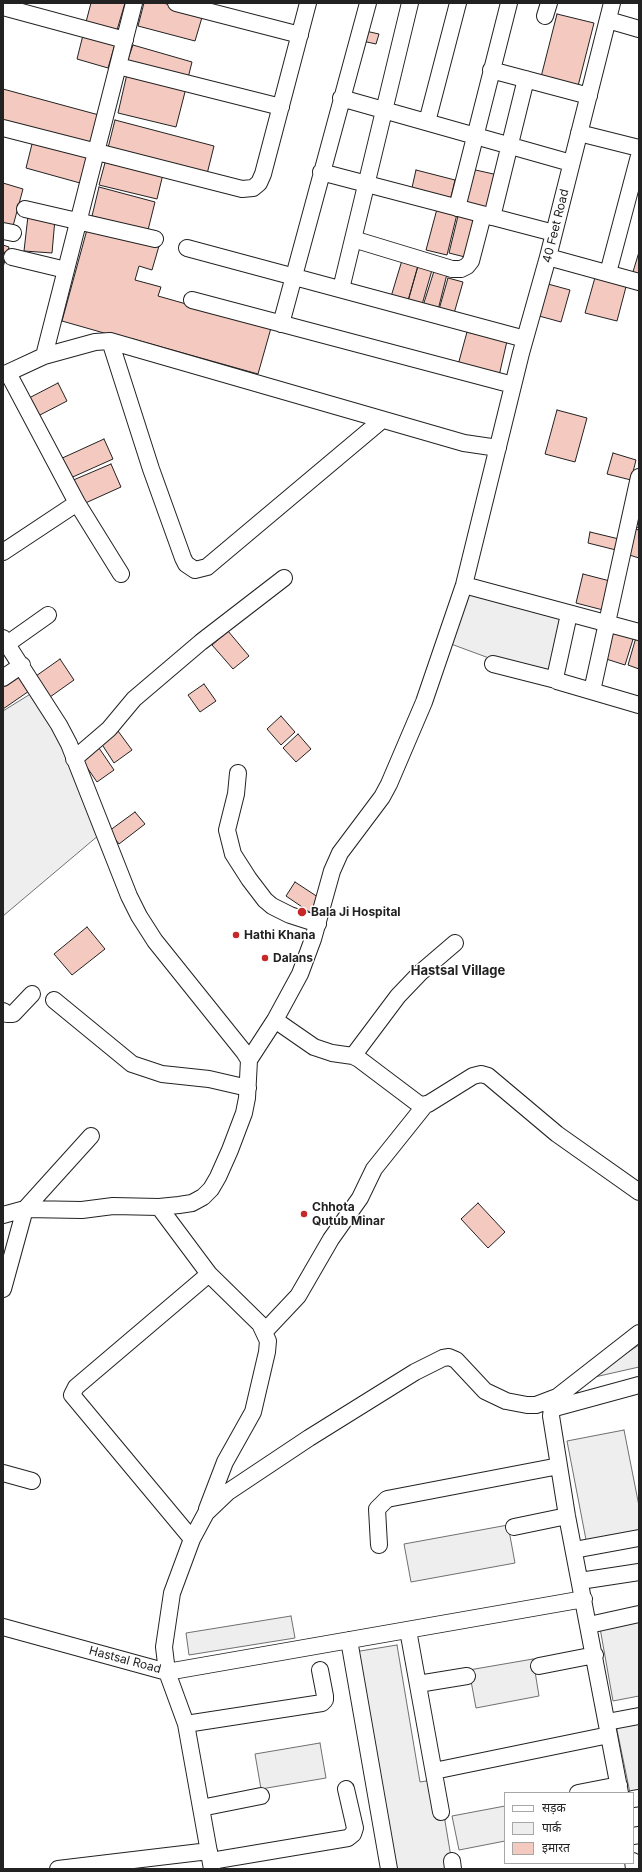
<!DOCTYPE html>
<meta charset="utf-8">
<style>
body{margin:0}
#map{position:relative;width:642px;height:1872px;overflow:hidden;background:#fff;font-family:Inter,"Noto Sans Devanagari",sans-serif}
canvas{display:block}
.frame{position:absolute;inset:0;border:4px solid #222;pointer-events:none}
.legend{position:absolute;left:504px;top:1792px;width:130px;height:72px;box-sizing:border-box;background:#fff;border:1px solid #a7a7a7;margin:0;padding:5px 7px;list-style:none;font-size:12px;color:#222}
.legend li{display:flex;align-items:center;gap:8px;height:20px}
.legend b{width:20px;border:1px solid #a7a7a7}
</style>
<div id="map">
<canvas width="642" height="1872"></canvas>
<div class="frame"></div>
<ul class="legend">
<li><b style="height:5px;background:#fff"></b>सड़क</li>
<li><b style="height:11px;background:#eee"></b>पार्क</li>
<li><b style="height:11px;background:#f3c9c0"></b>इमारत</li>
</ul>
</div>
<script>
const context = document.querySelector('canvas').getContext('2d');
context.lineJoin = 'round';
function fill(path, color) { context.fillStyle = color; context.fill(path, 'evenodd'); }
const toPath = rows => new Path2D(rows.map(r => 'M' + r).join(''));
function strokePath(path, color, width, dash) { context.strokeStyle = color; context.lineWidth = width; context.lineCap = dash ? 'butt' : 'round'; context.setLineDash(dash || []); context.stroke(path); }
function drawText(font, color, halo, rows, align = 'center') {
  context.font = font + ' Inter,sans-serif'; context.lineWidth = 3; context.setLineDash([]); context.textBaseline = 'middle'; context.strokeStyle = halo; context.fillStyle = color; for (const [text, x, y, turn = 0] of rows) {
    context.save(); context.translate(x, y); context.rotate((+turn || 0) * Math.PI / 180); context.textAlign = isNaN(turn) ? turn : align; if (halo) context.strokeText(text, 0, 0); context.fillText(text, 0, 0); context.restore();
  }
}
const green = toPath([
 [467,588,567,617,552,676,516,668,451,644,467,588],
 [32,693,63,735,99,835,3,916,3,711,32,693],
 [639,1345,639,1367,586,1379,639,1345],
 [624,1430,639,1506,639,1534,587,1545,567,1441,624,1430],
 [508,1525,515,1563,411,1582,404,1544,508,1525],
 [291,1616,295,1638,189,1655,186,1633,291,1616],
 [639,1621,639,1696,613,1701,600,1628,639,1621],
 [397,1645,420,1782,438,1779,453,1869,384,1869,348,1653,397,1645],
 [533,1659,539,1696,476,1708,469,1670,533,1659],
 [639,1721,639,1792,630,1793,616,1725,639,1721],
 [320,1743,326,1778,261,1789,255,1754,320,1743],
 [505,1806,505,1841,459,1850,452,1816,505,1806]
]);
const building = toPath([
 [91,3,125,3,117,30,86,22,91,3],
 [144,3,163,3,203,14,195,41,138,26,144,3],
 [557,14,594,23,578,86,541,77,557,14],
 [361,30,379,34,376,44,358,40,361,30],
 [83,35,115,44,108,68,77,59,83,35],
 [133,45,192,62,188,78,127,62,133,45],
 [127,74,186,88,176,127,118,113,127,74],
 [3,89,99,115,91,145,3,121,3,89],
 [115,120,214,146,207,174,108,148,115,120],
 [33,140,88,155,80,183,26,168,33,140],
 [106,159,163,174,157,199,99,185,106,159],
 [471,169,498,175,489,209,463,203,471,169],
 [416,170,455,180,450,201,411,192,416,170],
 [3,183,23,189,13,226,3,223,3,183],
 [99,187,155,202,148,230,92,216,99,187],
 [437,209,457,214,447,255,426,250,437,209],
 [459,212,475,216,465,257,449,253,459,212],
 [28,216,55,219,52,253,24,251,28,216],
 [88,226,159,246,152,270,139,266,135,280,161,287,158,296,271,328,258,374,133,339,132,341,62,321,88,226],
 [3,245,9,247,3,267,3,245],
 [639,252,639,278,632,275,639,252],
 [403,257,419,262,407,305,390,300,403,257],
 [418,266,432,270,421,308,407,304,418,266],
 [435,268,448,270,437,314,422,309,435,268],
 [596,274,627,283,617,321,585,313,596,274],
 [448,278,463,282,453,317,438,313,448,278],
 [548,284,570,290,561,322,539,316,548,284],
 [467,332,507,341,499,376,458,365,467,332],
 [58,383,67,401,38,416,29,398,58,383],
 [557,410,587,418,575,462,545,454,557,410],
 [104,439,113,459,66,480,58,460,104,439],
 [613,453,636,460,631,480,607,474,613,453],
 [111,464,121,487,81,505,71,481,111,464],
 [639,497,639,528,631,526,639,497],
 [630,528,639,530,639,558,623,553,630,528],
 [590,532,619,539,616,550,588,543,590,532],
 [583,574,610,581,603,610,576,603,583,574],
 [610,628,634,636,625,665,600,657,610,628],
 [228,631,249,656,233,669,212,645,228,631],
 [637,634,639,634,639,669,628,665,637,634],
 [60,659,74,680,50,697,36,676,60,659],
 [21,673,32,689,3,709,3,685,21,673],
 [204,684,216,701,200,712,188,695,204,684],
 [281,716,295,732,281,745,267,729,281,716],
 [118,731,132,750,114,763,101,743,118,731],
 [298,734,311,749,296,762,283,748,298,734],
 [99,748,114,770,97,782,82,760,99,748],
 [135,812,145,824,119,844,109,831,135,812],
 [295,882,321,899,311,913,286,896,295,882],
 [87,927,105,949,72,975,54,954,87,927],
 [478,1203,505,1232,488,1248,461,1219,478,1203]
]);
const minor = toPath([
 [176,3,300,35],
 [3,7,125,40],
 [545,16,549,3],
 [608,20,639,29],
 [118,66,281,107],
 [491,70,589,96],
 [341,98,571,163],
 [427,122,458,3],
 [3,128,242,189,253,188,259,183,263,174,308,3],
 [579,133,639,148],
 [321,172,554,233],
 [457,208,509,3],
 [25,209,155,239],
 [492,217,526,79],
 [3,231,13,233],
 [353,239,452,269,461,269,467,266,471,261,483,215],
 [187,248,525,339],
 [12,257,66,270],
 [548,257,639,282],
 [608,273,639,156],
 [341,289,410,3],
 [192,300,513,385],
 [281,324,368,3],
 [110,341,151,469,183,558,186,564,195,570,207,567,382,420],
 [44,356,134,3],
 [8,373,77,503,121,574],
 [3,375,44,356,95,342,110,341,464,443,498,448],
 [3,552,77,503],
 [464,585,639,632],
 [569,614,555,678,557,681,639,705],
 [3,638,59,725,69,744,129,896,139,916,155,941,244,1052,249,1060],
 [7,644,48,615],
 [493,664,556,680],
 [3,678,22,665],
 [592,691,639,477],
 [74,759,109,729,134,699,201,642,284,578],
 [238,773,236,794,227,830,233,854,249,879,265,900,272,906,290,915,318,924],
 [54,1000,132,1064,162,1074,209,1079,248,1088],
 [3,1011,7,1014,13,1014,32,994],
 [275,1020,314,1047,332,1053,353,1056,359,1059,420,1105,428,1104,473,1076,481,1074,488,1076,557,1134,639,1192],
 [353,1056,398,996,420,973,455,943],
 [159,1207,209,1274,260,1324,268,1341,267,1352,253,1412,225,1462,207,1509],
 [3,1215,25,1209,82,1210,113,1206,159,1207,179,1205,192,1203,203,1197,211,1189,218,1177,230,1150,244,1113,247,1098,249,1060,275,1020,300,974,313,939,332,871,340,853,382,797,389,784,424,702,464,585,521,353,548,257,612,3],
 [3,1289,25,1209,91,1136],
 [265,1331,298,1296,331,1239,360,1198,374,1169,426,1104],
 [551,1409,639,1385],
 [3,1473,32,1481],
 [514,1527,567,1516],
 [192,1539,72,1395,76,1387,209,1274],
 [379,1545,377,1509,387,1499,559,1466],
 [574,1550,639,1538],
 [580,1581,639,1572],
 [589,1625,639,1614],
 [3,1627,167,1672,584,1599],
 [408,1630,441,1812],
 [349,1640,389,1869],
 [539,1666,595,1655],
 [418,1684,467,1676],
 [607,1722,639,1716],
 [186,1724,322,1703,325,1700,325,1696,320,1670],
 [434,1771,609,1735],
 [578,1793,619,1785],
 [620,1793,567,1516,551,1416,553,1402,557,1397,639,1333],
 [633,1799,639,1798],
 [201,1808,261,1796],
 [633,1836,639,1835],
 [211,1861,348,1838,353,1834,355,1828,346,1789],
 [452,1861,453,1869],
 [633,1861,634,1869],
 [58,1869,209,1851],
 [212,1869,186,1724,167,1672,164,1647,172,1593,192,1539,206,1513,228,1492,309,1438,415,1372,443,1358,449,1357,456,1360,485,1391,506,1401,527,1405,536,1405,557,1397]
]);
const markers = [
 [302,912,5,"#c62828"],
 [236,935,4,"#c62828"],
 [265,958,4,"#c62828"],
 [304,1214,4,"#c62828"]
];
const streetNames = [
 ["40 Feet Road",556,226,-76],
 ["Hastsal Road",125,1660,15]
];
const poiNames = [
 ["Bala Ji Hospital",311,912],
 ["Hathi Khana",244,935],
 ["Dalans",273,958],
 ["Chhota",312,1207],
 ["Qutub Minar",312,1221]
];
const neighbourhoodNames = [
 ["Hastsal Village",458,971]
];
fill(green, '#eee');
strokePath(green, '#6f6f6f', 1);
fill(building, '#f3c9c0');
strokePath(building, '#222', 1);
strokePath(minor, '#222', 18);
strokePath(minor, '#fff', 16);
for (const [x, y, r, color] of markers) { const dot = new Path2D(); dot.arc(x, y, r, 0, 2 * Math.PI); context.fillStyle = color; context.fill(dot); strokePath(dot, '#fff', 1.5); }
drawText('12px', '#222', '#fff', streetNames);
drawText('bold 12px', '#222', '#fff', poiNames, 'left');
drawText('bold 13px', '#222', '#fff', neighbourhoodNames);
</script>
